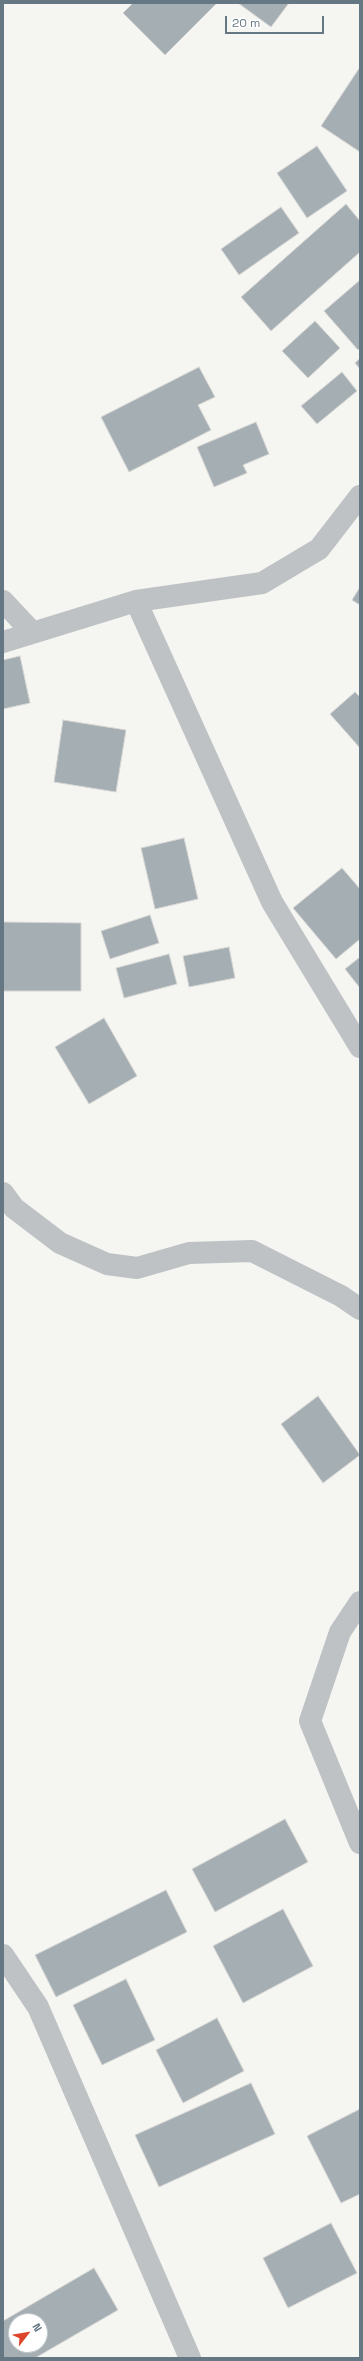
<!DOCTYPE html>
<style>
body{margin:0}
#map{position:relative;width:363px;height:2361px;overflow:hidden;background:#f5f5f1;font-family:"Space Grotesk",sans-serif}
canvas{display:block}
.frame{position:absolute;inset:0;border:4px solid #657782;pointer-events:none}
.north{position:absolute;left:8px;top:2313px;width:40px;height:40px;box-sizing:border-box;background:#fff;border:1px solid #c1c9cd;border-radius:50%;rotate:59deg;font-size:11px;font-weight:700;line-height:16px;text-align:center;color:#657782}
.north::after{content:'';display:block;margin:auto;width:14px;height:18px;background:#dd462a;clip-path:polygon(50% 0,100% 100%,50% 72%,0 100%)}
.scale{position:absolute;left:225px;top:16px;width:99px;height:18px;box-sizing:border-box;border:2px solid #657782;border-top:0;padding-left:5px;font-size:12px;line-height:14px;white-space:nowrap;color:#657782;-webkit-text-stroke:3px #fff;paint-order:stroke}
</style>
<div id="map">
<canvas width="363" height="2361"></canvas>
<div class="frame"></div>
<div class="north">N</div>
<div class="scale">20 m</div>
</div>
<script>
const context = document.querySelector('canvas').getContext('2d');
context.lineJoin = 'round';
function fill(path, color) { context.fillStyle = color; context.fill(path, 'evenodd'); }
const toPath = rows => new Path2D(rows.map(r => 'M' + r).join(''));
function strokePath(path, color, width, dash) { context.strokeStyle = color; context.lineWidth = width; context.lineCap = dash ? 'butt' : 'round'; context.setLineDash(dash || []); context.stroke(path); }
const building = toPath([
 [133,3,217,3,165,55,123,13,133,3],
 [238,3,289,3,271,27,238,3],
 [360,67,360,152,321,126,360,67],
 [317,146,347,191,307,218,277,173,317,146],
 [346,204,360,221,360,252,271,331,241,297,346,204],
 [281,207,299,233,239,275,221,249,281,207],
 [360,280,360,348,358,350,324,311,360,280],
 [315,321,340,348,308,378,282,351,315,321],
 [360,358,360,369,355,363,360,358],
 [199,367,215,397,198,405,211,430,129,472,101,417,199,367],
 [342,372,357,391,317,424,301,406,342,372],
 [256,422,269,454,243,465,247,473,214,487,197,447,256,422],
 [360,587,360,605,352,600,360,587],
 [20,656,30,703,3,709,3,660,20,656],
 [355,692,360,697,360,748,330,714,355,692],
 [63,720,126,730,116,792,54,782,63,720],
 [184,838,198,899,155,909,141,848,184,838],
 [342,868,360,889,360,939,336,959,293,908,342,868],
 [150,915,159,943,110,959,101,931,150,915],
 [3,922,81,923,81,991,3,991,3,922],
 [229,947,235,978,189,987,183,956,229,947],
 [169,954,177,984,124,998,116,968,169,954],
 [360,957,360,988,345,969,360,957],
 [104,1018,137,1076,89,1104,55,1047,104,1018],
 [318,1396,360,1455,323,1483,281,1424,318,1396],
 [285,1819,308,1862,215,1912,192,1869,285,1819],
 [166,1890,187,1932,56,1997,35,1955,166,1890],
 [283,1909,313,1966,243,2003,213,1946,283,1909],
 [126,1979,155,2040,102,2065,73,2005,126,1979],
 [217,2018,244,2071,183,2103,156,2050,217,2018],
 [251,2083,275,2134,159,2187,135,2135,251,2083],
 [360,2109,360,2194,341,2203,307,2136,360,2109],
 [331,2223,357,2273,288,2308,263,2258,331,2223],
 [94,2268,118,2310,35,2358,3,2358,3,2321,94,2268],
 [16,2321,40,2321,40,2345,16,2345,16,2321]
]);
const minor = toPath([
 [3,601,33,633],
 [136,601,272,902,360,1047],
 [3,642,136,601,262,583,319,549,360,496],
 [3,1193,14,1208,60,1243,107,1264,137,1268,189,1253,252,1251,341,1296,360,1309],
 [360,1602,340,1632,310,1721,360,1843],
 [3,1955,38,2007,190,2358]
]);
fill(building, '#a5aeb3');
strokePath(building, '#d6d6d4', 1);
strokePath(minor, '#bec2c5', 22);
</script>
